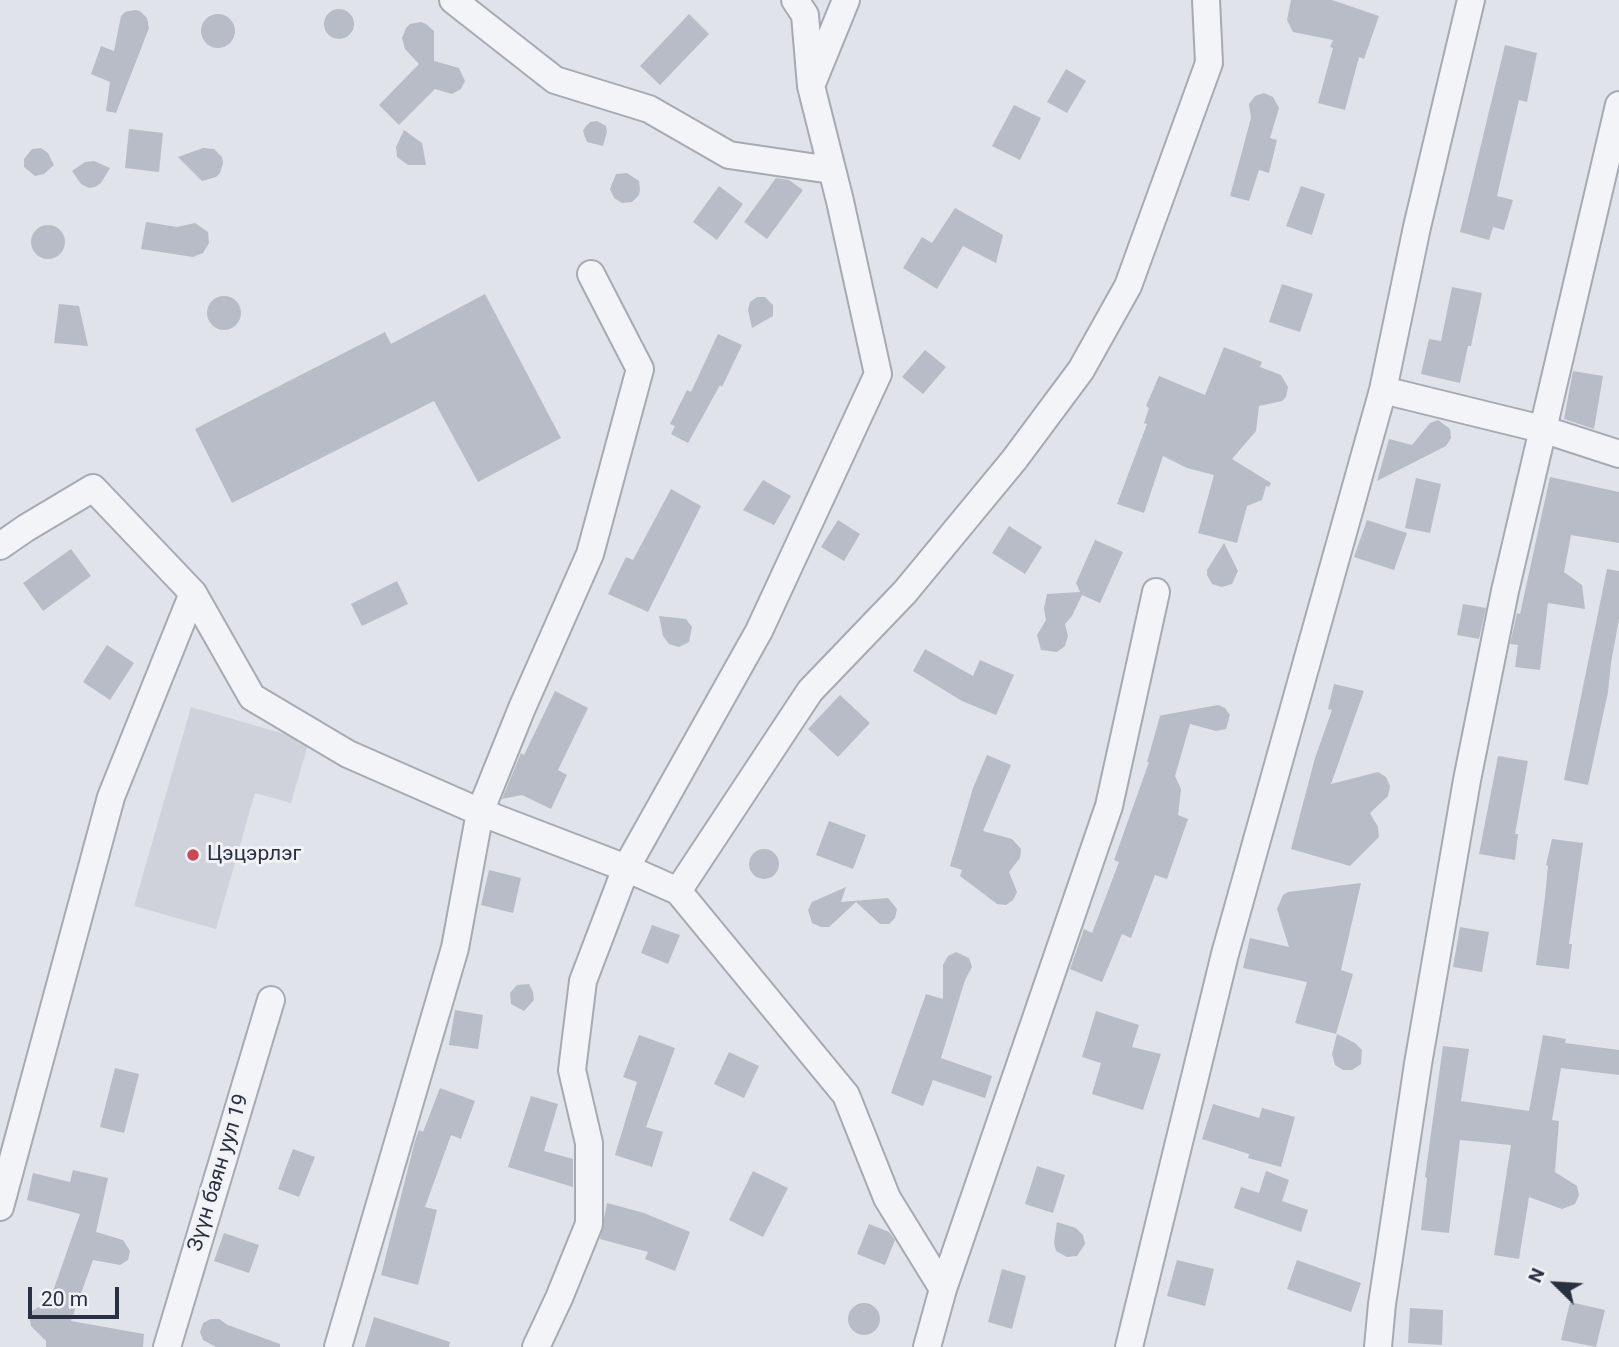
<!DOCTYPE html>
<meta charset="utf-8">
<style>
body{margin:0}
#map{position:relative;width:1619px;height:1347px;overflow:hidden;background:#e0e3e9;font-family:Roboto,sans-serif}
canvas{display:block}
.north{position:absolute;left:1521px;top:1249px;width:70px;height:70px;-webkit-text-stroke:5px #f0f2f6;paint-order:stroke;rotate:294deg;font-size:19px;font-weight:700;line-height:28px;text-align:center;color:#293040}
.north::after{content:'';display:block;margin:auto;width:24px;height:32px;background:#293040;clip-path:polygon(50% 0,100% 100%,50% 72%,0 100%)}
.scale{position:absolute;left:28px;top:1287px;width:91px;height:32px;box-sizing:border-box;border:4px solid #293040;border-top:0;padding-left:9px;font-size:21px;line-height:24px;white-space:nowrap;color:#293040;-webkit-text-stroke:5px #f0f2f6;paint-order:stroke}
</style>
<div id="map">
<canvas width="1619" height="1347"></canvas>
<div class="north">N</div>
<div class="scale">20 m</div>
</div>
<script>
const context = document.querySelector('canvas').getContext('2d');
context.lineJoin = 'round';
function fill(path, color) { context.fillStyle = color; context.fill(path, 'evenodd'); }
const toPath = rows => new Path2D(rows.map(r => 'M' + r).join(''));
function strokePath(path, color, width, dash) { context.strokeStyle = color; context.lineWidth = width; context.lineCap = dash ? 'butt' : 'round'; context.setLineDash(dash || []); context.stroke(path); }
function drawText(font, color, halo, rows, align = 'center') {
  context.font = font + ' Roboto,sans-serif'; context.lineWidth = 6; context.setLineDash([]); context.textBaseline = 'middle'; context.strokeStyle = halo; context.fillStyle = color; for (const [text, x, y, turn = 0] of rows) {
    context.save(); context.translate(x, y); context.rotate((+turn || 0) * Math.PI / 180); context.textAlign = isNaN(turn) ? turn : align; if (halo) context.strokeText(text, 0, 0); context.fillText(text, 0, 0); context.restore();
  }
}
const built = toPath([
 [191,707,309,741,291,803,255,793,216,929,134,906]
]);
const building = toPath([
 [1291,0,1332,0,1379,16,1364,59,1359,57,1345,110,1318,103,1333,48,1330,47,1333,40,1293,32,1287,20],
 '324 24a15 15 0 1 1 30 0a15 15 0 1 1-30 0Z',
 [135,10,140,11,147,18,149,28,116,113,106,111,110,82,91,74,101,46,114,51,121,16,125,12],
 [689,14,709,34,660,85,640,66],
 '201 31a17 17 0 1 1 34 0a17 17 0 1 1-34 0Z',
 [421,22,426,24,434,31,434,61,459,68,465,81,461,89,452,94,435,89,399,125,379,105,419,64,405,49,402,38,406,28,410,24],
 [1505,45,1537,53,1527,102,1519,100,1497,196,1513,200,1504,230,1493,227,1489,240,1460,232],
 [1066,69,1086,81,1067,113,1047,102],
 [1264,93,1273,97,1279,108,1270,138,1277,140,1269,173,1259,170,1249,201,1230,196,1251,118,1249,104,1255,96],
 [1014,105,1041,118,1020,160,992,146],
 [597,121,606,126,607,132,603,146,587,142,585,137,583,131,586,126,590,122],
 [129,129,163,133,159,172,125,168],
 [404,130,422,143,426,165,408,165,397,157,396,147],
 [41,148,48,153,54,165,44,174,35,176,24,167,24,159,32,149],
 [203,148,214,149,222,157,223,163,220,173,216,177,202,181,178,157],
 [94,161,110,168,101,183,95,187,89,188,81,184,72,171,85,162],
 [627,173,639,181,640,190,639,195,632,202,622,203,614,198,610,189,616,174],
 [776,178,789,180,803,190,767,239,744,222],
 [719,186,743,204,717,240,693,222],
 [1301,186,1325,194,1312,235,1286,226],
 [955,208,1003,235,996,263,963,246,937,289,903,268,922,237,932,243],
 [146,222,177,227,195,223,208,232,209,243,203,253,193,257,141,249],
 '31 242a17 17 0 1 1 34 0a17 17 0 1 1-34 0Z',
 [1282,284,1313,294,1300,332,1269,322],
 [1452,287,1482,293,1471,346,1468,346,1460,383,1421,374,1429,339,1441,341],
 [485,294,561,438,478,482,434,401,232,503,195,429,385,332,391,344],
 '207 313a17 17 0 1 1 34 0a17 17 0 1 1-34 0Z',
 [757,297,765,297,773,305,773,316,752,328,748,310,750,302],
 [59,304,79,306,88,346,54,343],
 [718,334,742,345,722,387,720,385,688,443,671,434,675,426,670,424,687,390,691,392],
 [1224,347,1262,362,1260,367,1281,375,1288,387,1286,397,1282,401,1259,406,1256,431,1232,459,1271,483,1269,487,1266,486,1262,500,1247,506,1237,543,1198,533,1214,475,1187,468,1163,456,1144,513,1117,504,1147,424,1144,423,1149,408,1146,406,1159,376,1205,395],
 [925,350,946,367,923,394,902,377],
 [1573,371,1603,376,1594,429,1564,419],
 [1438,420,1450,429,1451,438,1446,446,1377,481,1389,439,1412,445,1430,423],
 [1550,477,1619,492,1619,543,1571,535,1564,572,1582,585,1585,609,1548,603,1540,670,1515,667,1518,645,1510,644,1517,613,1520,614],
 [1416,478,1441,484,1430,533,1405,528],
 [763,480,791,496,774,525,743,510],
 [671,489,701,506,648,612,608,594,626,557,633,560],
 [838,520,860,534,844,561,821,547],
 [1367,520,1407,533,1394,570,1354,557],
 [1009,526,1042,547,1025,574,992,553],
 [1095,540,1123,552,1100,603,1082,595,1072,616,1065,624,1068,636,1065,646,1057,652,1041,650,1037,635,1046,620,1044,608,1047,594,1080,592,1076,583],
 [1224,543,1238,571,1232,584,1222,587,1212,584,1207,575,1207,570],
 [71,549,91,576,43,611,23,583],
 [1607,569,1619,571,1619,619,1611,663,1608,692,1588,785,1564,780],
 [397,581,408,604,362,626,351,604],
 [1463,604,1486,608,1479,639,1457,635],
 [659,616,686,619,692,627,689,642,679,647,669,644,663,636],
 [107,645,134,663,110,700,83,682],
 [925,649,973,676,980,660,1014,675,996,715,962,701,913,671],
 [1334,684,1364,691,1331,784,1378,772,1386,777,1390,786,1388,796,1370,813,1378,827,1379,837,1350,866,1291,849,1315,758,1332,710,1328,709],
 [555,691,588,708,558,770,567,775,551,809,522,795,502,799,521,753,524,755],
 [840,695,870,723,838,757,808,729],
 [1218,705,1225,708,1230,715,1226,729,1216,731,1190,724,1175,776,1181,789,1178,815,1188,819,1167,879,1155,875,1131,938,1122,934,1102,982,1070,969,1084,929,1092,933,1119,862,1114,860,1149,762,1147,762,1160,716,1158,716],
 [987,755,1011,765,983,831,1012,839,1021,849,1020,858,1009,872,1017,892,1013,900,1006,905,997,904,960,876,962,870,950,866,973,788],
 [1498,756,1528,761,1515,834,1518,834,1515,860,1479,854],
 [829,821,866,835,853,869,816,855],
 [1552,839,1583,843,1569,944,1572,944,1569,969,1536,965,1545,897,1548,866,1546,865],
 '749 864a15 15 0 1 1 30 0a15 15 0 1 1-30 0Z',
 [489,870,521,878,513,913,481,905],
 [1361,883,1341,970,1353,974,1336,1034,1295,1023,1307,982,1243,968,1250,938,1289,947,1277,909,1283,895,1288,892],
 [846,887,841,902,888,898,897,909,895,918,889,924,880,924,856,902,829,927,821,927,812,923,808,910,812,902],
 [652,925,680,935,668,964,641,953],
 [1460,927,1489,932,1482,972,1453,967],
 [956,952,969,958,972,967,965,980,941,1058,992,1076,985,1098,933,1080,923,1106,891,1093,926,994,943,999,943,965,948,956],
 [529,984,533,992,534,1000,524,1011,511,1004,510,993,517,985],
 [455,1010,483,1015,478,1049,449,1045],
 [1096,1011,1139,1025,1132,1047,1161,1054,1143,1110,1092,1094,1101,1063,1082,1057],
 [1337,1034,1355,1043,1362,1050,1361,1064,1352,1070,1343,1070,1335,1065,1332,1054],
 [639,1035,675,1048,646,1127,663,1132,652,1167,615,1155,637,1082,623,1077],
 [1543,1035,1566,1039,1565,1043,1619,1050,1619,1075,1561,1068,1552,1120,1559,1121,1555,1172,1577,1186,1579,1195,1575,1204,1562,1209,1529,1197,1519,1259,1494,1255,1511,1145,1460,1140,1449,1233,1421,1230,1427,1178,1425,1177,1443,1046,1469,1049,1461,1101,1529,1111],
 [729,1052,759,1066,744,1098,714,1084],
 [115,1068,139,1074,124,1133,100,1127],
 [440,1088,475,1101,461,1139,451,1135,425,1207,437,1210,418,1285,381,1275,415,1141,419,1130,423,1132],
 [531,1096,558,1104,544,1151,573,1159,573,1187,508,1167],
 [1213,1104,1259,1118,1262,1108,1295,1117,1281,1167,1248,1158,1249,1154,1202,1139],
 [293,1149,315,1157,299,1197,278,1189],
 [1037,1166,1065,1175,1053,1213,1025,1204],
 [73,1170,108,1178,96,1232,123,1240,130,1251,128,1260,120,1265,93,1260,71,1321,144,1334,143,1347,46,1347,46,1341,31,1326,30,1321,32,1311,50,1300,80,1214,27,1200,33,1173,70,1182],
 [753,1171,788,1188,763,1237,729,1220],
 [1266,1171,1289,1180,1282,1201,1308,1210,1301,1232,1234,1208,1241,1187,1259,1193],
 [607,1203,644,1213,690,1232,675,1271,645,1259,648,1252,600,1239],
 [1057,1222,1076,1228,1083,1235,1085,1244,1077,1256,1067,1257,1056,1251,1054,1243],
 [869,1224,889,1232,895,1240,885,1265,857,1254],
 [224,1233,259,1245,249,1273,214,1261],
 [1177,1260,1214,1269,1205,1306,1167,1296],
 [1297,1260,1361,1283,1351,1312,1287,1289],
 [1002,1269,1026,1276,1012,1329,988,1322],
 [1570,1302,1605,1310,1596,1347,1561,1340],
 '848 1319a16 16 0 1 1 32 0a16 16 0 1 1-32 0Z',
 [1410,1308,1443,1310,1442,1345,1408,1343],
 [374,1317,450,1342,449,1347,365,1347],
 [211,1319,219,1319,228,1325,280,1344,280,1347,216,1347,203,1340,200,1332,203,1323]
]);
const street = toPath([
 [453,0,555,80,649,109,729,155,831,170],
 [813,81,846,0],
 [1383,390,1542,429,1619,454],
 [0,546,26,528,93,488,193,593,252,697,348,754,480,812,626,868,678,891,846,1095,887,1198,943,1289,927,1347],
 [678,891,810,691,905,592,1014,460,1081,370,1128,286,1209,63,1206,0],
 [0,1207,111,797,193,593],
 [943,1289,1109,806,1156,592],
 [167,1347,271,1000],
 [338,1347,455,948,480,812,522,708,590,554,640,369,591,274],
 [536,1347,559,1298,589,1224,589,1143,572,1070,583,981,626,868,759,631,878,374,840,201,811,86,805,15,795,0],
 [1129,1347,1225,954,1383,390,1417,227,1471,0],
 [1378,1347,1382,1304,1418,1064,1467,780,1505,591,1619,105]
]);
const markers = [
 [193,855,7,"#cb4955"]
];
const poiNames = [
 ["Цэцэрлэг",207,855]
];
const streetNames = [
 ["Зүүн баян уул 19",219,1173,-73]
];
fill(built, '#cfd2db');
fill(building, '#b8bcc6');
strokePath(street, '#a5aab3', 30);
strokePath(street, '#f3f4f7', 26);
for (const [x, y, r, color] of markers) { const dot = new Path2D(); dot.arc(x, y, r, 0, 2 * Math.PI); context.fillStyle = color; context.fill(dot); strokePath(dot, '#f0f2f6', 2.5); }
drawText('21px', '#293040', '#f0f2f6', poiNames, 'left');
drawText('21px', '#293040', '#f0f2f6', streetNames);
</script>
